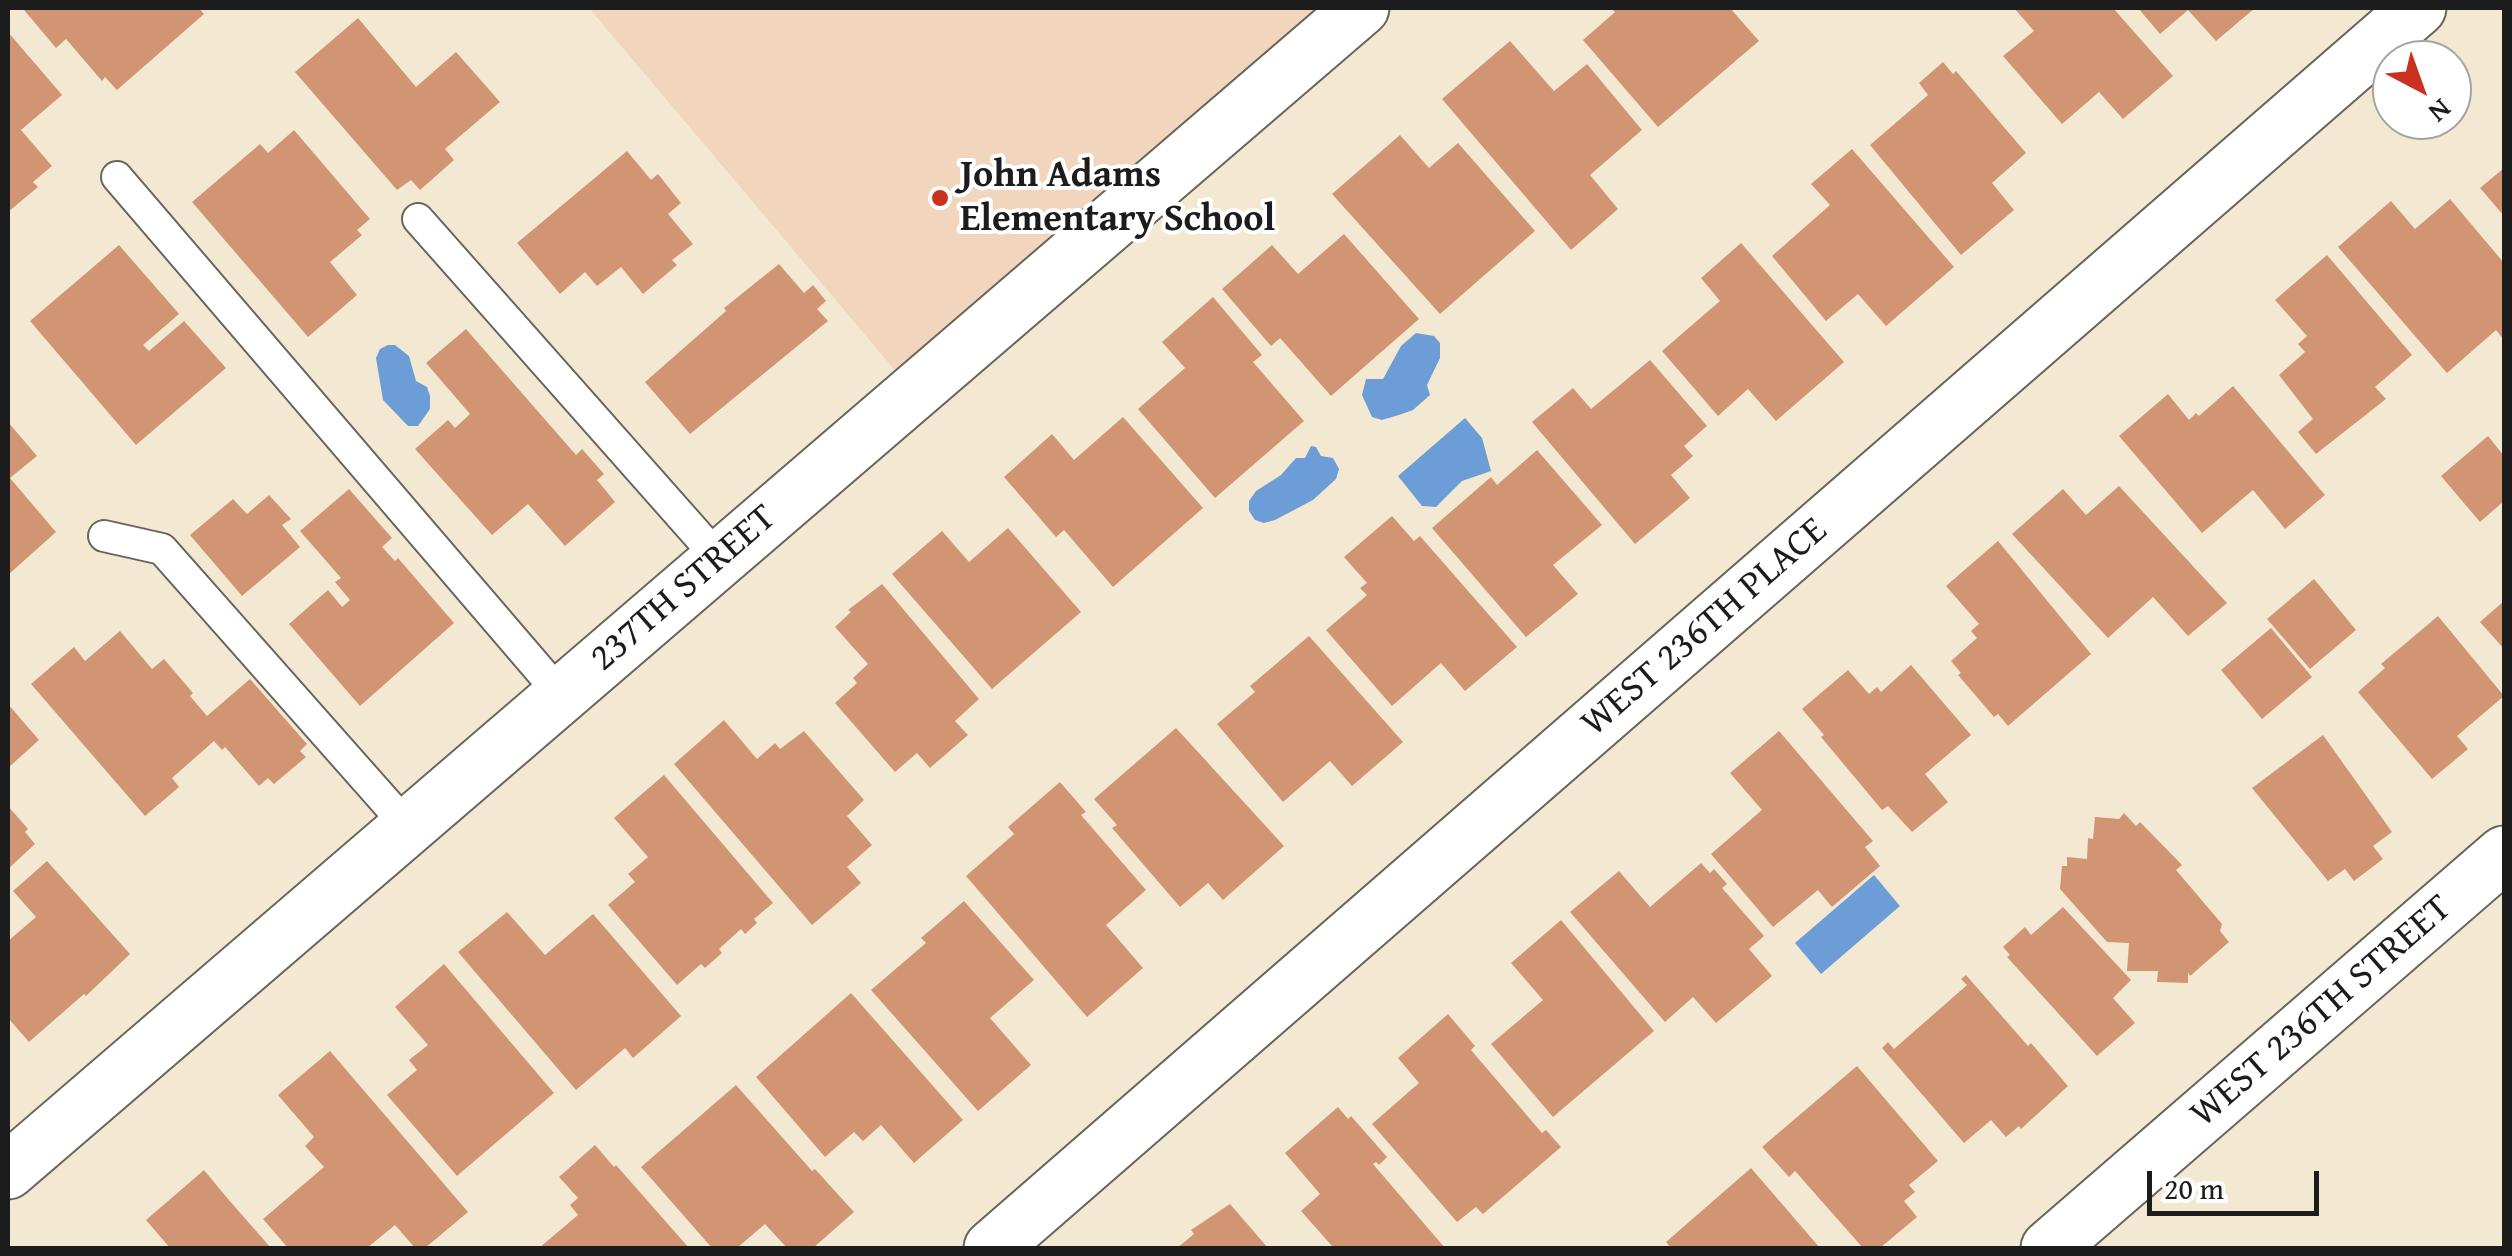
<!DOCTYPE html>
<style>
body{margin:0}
#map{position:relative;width:2512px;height:1256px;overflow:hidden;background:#f3e9d2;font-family:"Gentium Book Plus",serif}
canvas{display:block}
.frame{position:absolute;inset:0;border:10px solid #1c1c1c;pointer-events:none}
.north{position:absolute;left:2372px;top:40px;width:100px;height:100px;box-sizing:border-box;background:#fff;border:2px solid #a4a4a4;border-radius:50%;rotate:139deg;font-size:28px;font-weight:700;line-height:40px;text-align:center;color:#1c1c1c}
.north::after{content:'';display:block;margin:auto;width:35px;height:45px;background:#c8321e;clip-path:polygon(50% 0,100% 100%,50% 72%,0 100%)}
.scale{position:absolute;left:2147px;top:1171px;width:172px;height:45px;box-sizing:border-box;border:5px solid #1c1c1c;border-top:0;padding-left:12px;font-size:30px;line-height:35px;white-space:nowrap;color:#1c1c1c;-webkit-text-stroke:8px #fff;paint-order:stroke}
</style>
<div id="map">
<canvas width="2512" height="1256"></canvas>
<div class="frame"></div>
<div class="north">N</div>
<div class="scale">20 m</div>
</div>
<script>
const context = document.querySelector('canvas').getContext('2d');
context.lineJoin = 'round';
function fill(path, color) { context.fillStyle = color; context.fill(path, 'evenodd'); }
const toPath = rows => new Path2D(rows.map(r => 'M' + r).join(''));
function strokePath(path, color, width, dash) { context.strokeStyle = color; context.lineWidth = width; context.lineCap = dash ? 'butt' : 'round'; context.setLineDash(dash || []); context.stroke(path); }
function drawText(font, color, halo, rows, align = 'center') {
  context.font = font + ' "Gentium Book Plus",serif'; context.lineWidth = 8; context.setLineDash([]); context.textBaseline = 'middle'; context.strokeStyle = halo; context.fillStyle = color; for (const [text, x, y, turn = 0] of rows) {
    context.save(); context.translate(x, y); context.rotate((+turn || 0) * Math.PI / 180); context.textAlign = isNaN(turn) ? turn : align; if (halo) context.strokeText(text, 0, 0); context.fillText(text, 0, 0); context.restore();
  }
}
const built = toPath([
 [589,8,1350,8,910,388]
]);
const water = toPath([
 [1416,333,1434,336,1440,343,1440,358,1427,385,1430,395,1413,410,1399,415,1382,420,1372,417,1362,395,1366,379,1383,379,1401,346],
 [388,345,395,345,409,356,416,381,427,387,430,396,430,409,418,426,408,426,383,400,376,358,380,349],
 [1465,418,1482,438,1491,471,1462,481,1436,507,1422,506,1398,476],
 [1311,446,1316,447,1321,456,1333,458,1339,469,1336,479,1313,500,1275,520,1264,523,1255,520,1249,511,1249,501,1256,491,1281,475,1296,458,1305,458],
 [1874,875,1900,906,1821,974,1795,943]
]);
const building = toPath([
 [26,8,199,8,204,14,117,90,105,77,102,81,66,39,56,48,24,10],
 [1611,8,1730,8,1759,41,1658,127,1583,40,1615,12],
 [2014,8,2113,8,2173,76,2123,119,2099,92,2062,124,2003,56,2034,31],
 [2138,8,2255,8,2216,41,2188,10,2160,34],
 [358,18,416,87,456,52,500,102,445,149,454,160,420,190,411,180,397,190,295,72],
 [8,32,62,95,21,130,52,166,33,182,38,187,8,212],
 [1510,41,1554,91,1587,64,1642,130,1590,175,1618,209,1571,250,1442,99],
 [1943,62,1953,74,1956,71,2026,153,1992,183,2014,210,1961,255,1870,145,1928,95,1919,83],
 [294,130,370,219,357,230,362,235,330,262,357,295,308,337,192,202,260,144,268,153],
 [1400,135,1429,168,1458,143,1535,231,1440,314,1332,194],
 [1852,149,1954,267,1886,326,1858,294,1826,321,1772,256,1830,205,1811,184],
 [627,151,651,180,658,174,681,203,668,214,693,244,672,260,677,265,643,294,621,267,597,286,585,272,560,294,517,243],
 [2504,168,2504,216,2480,188],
 [2450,199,2504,263,2504,340,2496,330,2447,373,2338,247,2391,201,2415,229],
 [1344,234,1419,319,1331,396,1280,338,1271,346,1222,289,1272,245,1298,274],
 [1741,243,1844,362,1776,421,1748,389,1718,416,1662,351,1720,301,1701,278],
 [119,245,179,314,143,345,149,351,184,321,226,368,136,445,30,321],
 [2327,255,2412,355,2375,387,2386,399,2316,454,2298,432,2313,419,2279,375,2305,352,2298,344,2307,336,2275,300],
 [779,264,804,293,813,285,826,301,817,309,828,321,690,434,645,382,726,311,724,308],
 [1213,297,1262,355,1253,362,1304,421,1215,498,1138,409,1185,368,1162,342],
 [466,329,576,455,582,449,604,474,597,480,615,502,565,546,528,504,492,535,415,449,448,420,455,428,470,414,426,363],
 [1650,360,1707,426,1684,446,1693,456,1671,475,1690,498,1635,544,1532,422,1573,388,1591,409],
 [2233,386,2325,495,2285,529,2253,490,2202,533,2119,436,2168,394,2189,420,2196,413,2199,416],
 [1123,417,1203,508,1113,587,1064,530,1056,537,1004,477,1052,434,1074,460],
 [8,422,37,456,10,478,56,532,8,575],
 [2488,436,2504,456,2504,501,2480,522,2441,476],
 [1537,450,1602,525,1553,565,1578,594,1526,637,1432,528,1491,477,1497,485],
 [2119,486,2227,603,2188,636,2153,597,2108,638,2012,534,2063,489,2086,515],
 [349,489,392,538,382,547,395,561,398,558,454,623,360,706,289,624,328,590,342,607,350,600,335,582,341,578,300,531],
 [269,495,291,519,282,525,300,547,242,596,190,535,233,499,247,514],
 [1392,516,1414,541,1420,536,1517,647,1465,691,1441,663,1392,706,1326,630,1367,595,1360,588,1367,583,1344,557],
 [1008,528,1081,612,992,689,892,574,942,531,969,562],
 [1998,541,2091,654,2008,726,1998,714,1994,717,1958,675,1961,673,1951,661,1977,638,1971,631,1979,624,1946,586],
 [2314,579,2356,630,2310,669,2267,619],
 [882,584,979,699,955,721,968,735,930,768,917,753,895,772,835,703,857,683,853,678,868,664,835,627,851,612,848,610],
 [2504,601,2504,649,2480,622],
 [2438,616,2504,696,2457,736,2468,749,2432,779,2358,692,2385,668,2381,664],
 [2271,628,2312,677,2262,719,2221,670],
 [120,631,152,669,164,659,193,693,190,696,207,716,250,679,307,744,300,751,306,757,274,784,268,778,259,786,225,747,222,750,214,741,172,778,179,787,145,816,31,684,74,647,85,661],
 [1309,636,1403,742,1352,786,1330,761,1283,802,1217,724,1255,692,1250,686],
 [1911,665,1971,735,1925,774,1948,802,1912,832,1888,806,1882,810,1821,737,1824,735,1802,709,1848,670,1869,694,1877,687,1881,692],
 [8,704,39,740,8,768],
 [724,720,757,759,775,743,780,749,804,731,864,800,847,816,872,845,847,867,861,883,812,925,674,764],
 [1176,728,1284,846,1223,900,1208,883,1180,907,1112,828,1117,825,1094,799],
 [1779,731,1873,841,1865,847,1880,866,1832,907,1818,890,1773,927,1711,854,1762,810,1730,773],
 [2323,735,2392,832,2373,846,2383,859,2354,881,2345,869,2328,881,2252,788],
 [664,775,773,903,754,919,757,923,745,934,741,929,719,949,722,953,705,968,701,964,677,985,608,905,635,882,628,874,648,857,614,818],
 [1060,782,1086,812,1081,815,1146,890,1106,925,1143,968,1087,1017,966,876,1014,834,1008,827],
 [8,806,28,829,25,832,35,844,8,869],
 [2124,813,2136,826,2140,822,2182,865,2176,870,2222,924,2220,931,2229,942,2190,976,2188,972,2188,983,2157,982,2158,971,2127,971,2129,943,2107,942,2060,889,2062,866,2067,866,2067,857,2087,859,2088,838,2093,839,2095,817,2119,819],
 [47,861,130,954,86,996,84,994,29,1042,8,1018,8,941,36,917,13,891],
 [1701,863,1710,873,1714,869,1727,884,1722,888,1764,936,1749,949,1772,976,1716,1023,1693,997,1665,1022,1570,912,1619,871,1650,907],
 [964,901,1034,980,990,1018,1031,1065,978,1111,871,990,926,943,921,938],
 [2063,907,2131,980,2113,998,2135,1023,2097,1056,2007,957,2010,955,2003,947,2025,927,2031,935],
 [507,912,545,955,593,914,681,1016,633,1058,625,1048,576,1090,458,952],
 [1561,920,1654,1031,1553,1117,1491,1044,1543,1000,1511,963],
 [444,964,554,1093,457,1176,387,1095,417,1070,409,1060,428,1045,395,1007],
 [1966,975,2028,1046,2031,1043,2068,1086,2021,1129,2019,1126,2006,1137,1991,1120,1964,1143,1882,1048,1888,1042,1894,1049,1967,985,1961,979],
 [851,993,963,1120,914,1163,881,1125,863,1141,854,1132,825,1157,756,1077],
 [1448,1014,1475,1046,1471,1050,1542,1133,1546,1130,1561,1147,1483,1214,1476,1207,1457,1222,1372,1124,1419,1083,1398,1058],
 [330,1051,468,1212,425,1248,415,1248,395,1225,367,1248,288,1248,263,1219,324,1167,305,1146,314,1137,278,1095],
 [1857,1066,1938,1161,1909,1185,1915,1192,1904,1201,1917,1217,1880,1248,1863,1248,1795,1171,1789,1177,1762,1147],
 [736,1085,812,1171,815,1169,854,1212,813,1248,787,1248,765,1224,737,1248,712,1248,641,1167],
 [1338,1107,1348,1119,1351,1116,1387,1157,1379,1165,1376,1162,1373,1164,1445,1248,1329,1248,1332,1246,1301,1211,1320,1194,1285,1153],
 [595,1145,614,1167,616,1165,689,1248,539,1248,578,1215,570,1205,578,1198,559,1177],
 [1751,1168,1820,1248,1671,1248,1666,1242],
 [204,1170,228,1199,271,1248,170,1248,146,1220],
 [1230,1204,1268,1248,1177,1248,1194,1234,1191,1230]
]);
const service = toPath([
 [117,177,561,695],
 [418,219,719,559],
 [104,536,162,549,408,827]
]);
const minor = toPath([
 [8,1171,1361,8],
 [992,1248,2418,8],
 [2049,1248,2504,854]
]);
const markers = [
 [940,198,10,"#c8321e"]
];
const poiNames = [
 ["John Adams",960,176],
 ["Elementary School",960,220]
];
const streetNames = [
 ["237TH STREET",684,589,-41],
 ["WEST 236TH PLACE",1705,628,-41],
 ["WEST 236TH STREET",2322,1012,-41]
];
fill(built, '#f1d5bd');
fill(water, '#6d9dd6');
fill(building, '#d29573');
strokePath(service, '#67645c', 34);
strokePath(minor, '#67645c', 59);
strokePath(service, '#fff', 30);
strokePath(minor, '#fff', 55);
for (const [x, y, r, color] of markers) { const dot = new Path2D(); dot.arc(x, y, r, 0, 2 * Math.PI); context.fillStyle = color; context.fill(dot); strokePath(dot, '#fff', 4); }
drawText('bold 38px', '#1c1c1c', '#fff', poiNames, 'left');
drawText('38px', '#1c1c1c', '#fff', streetNames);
</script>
